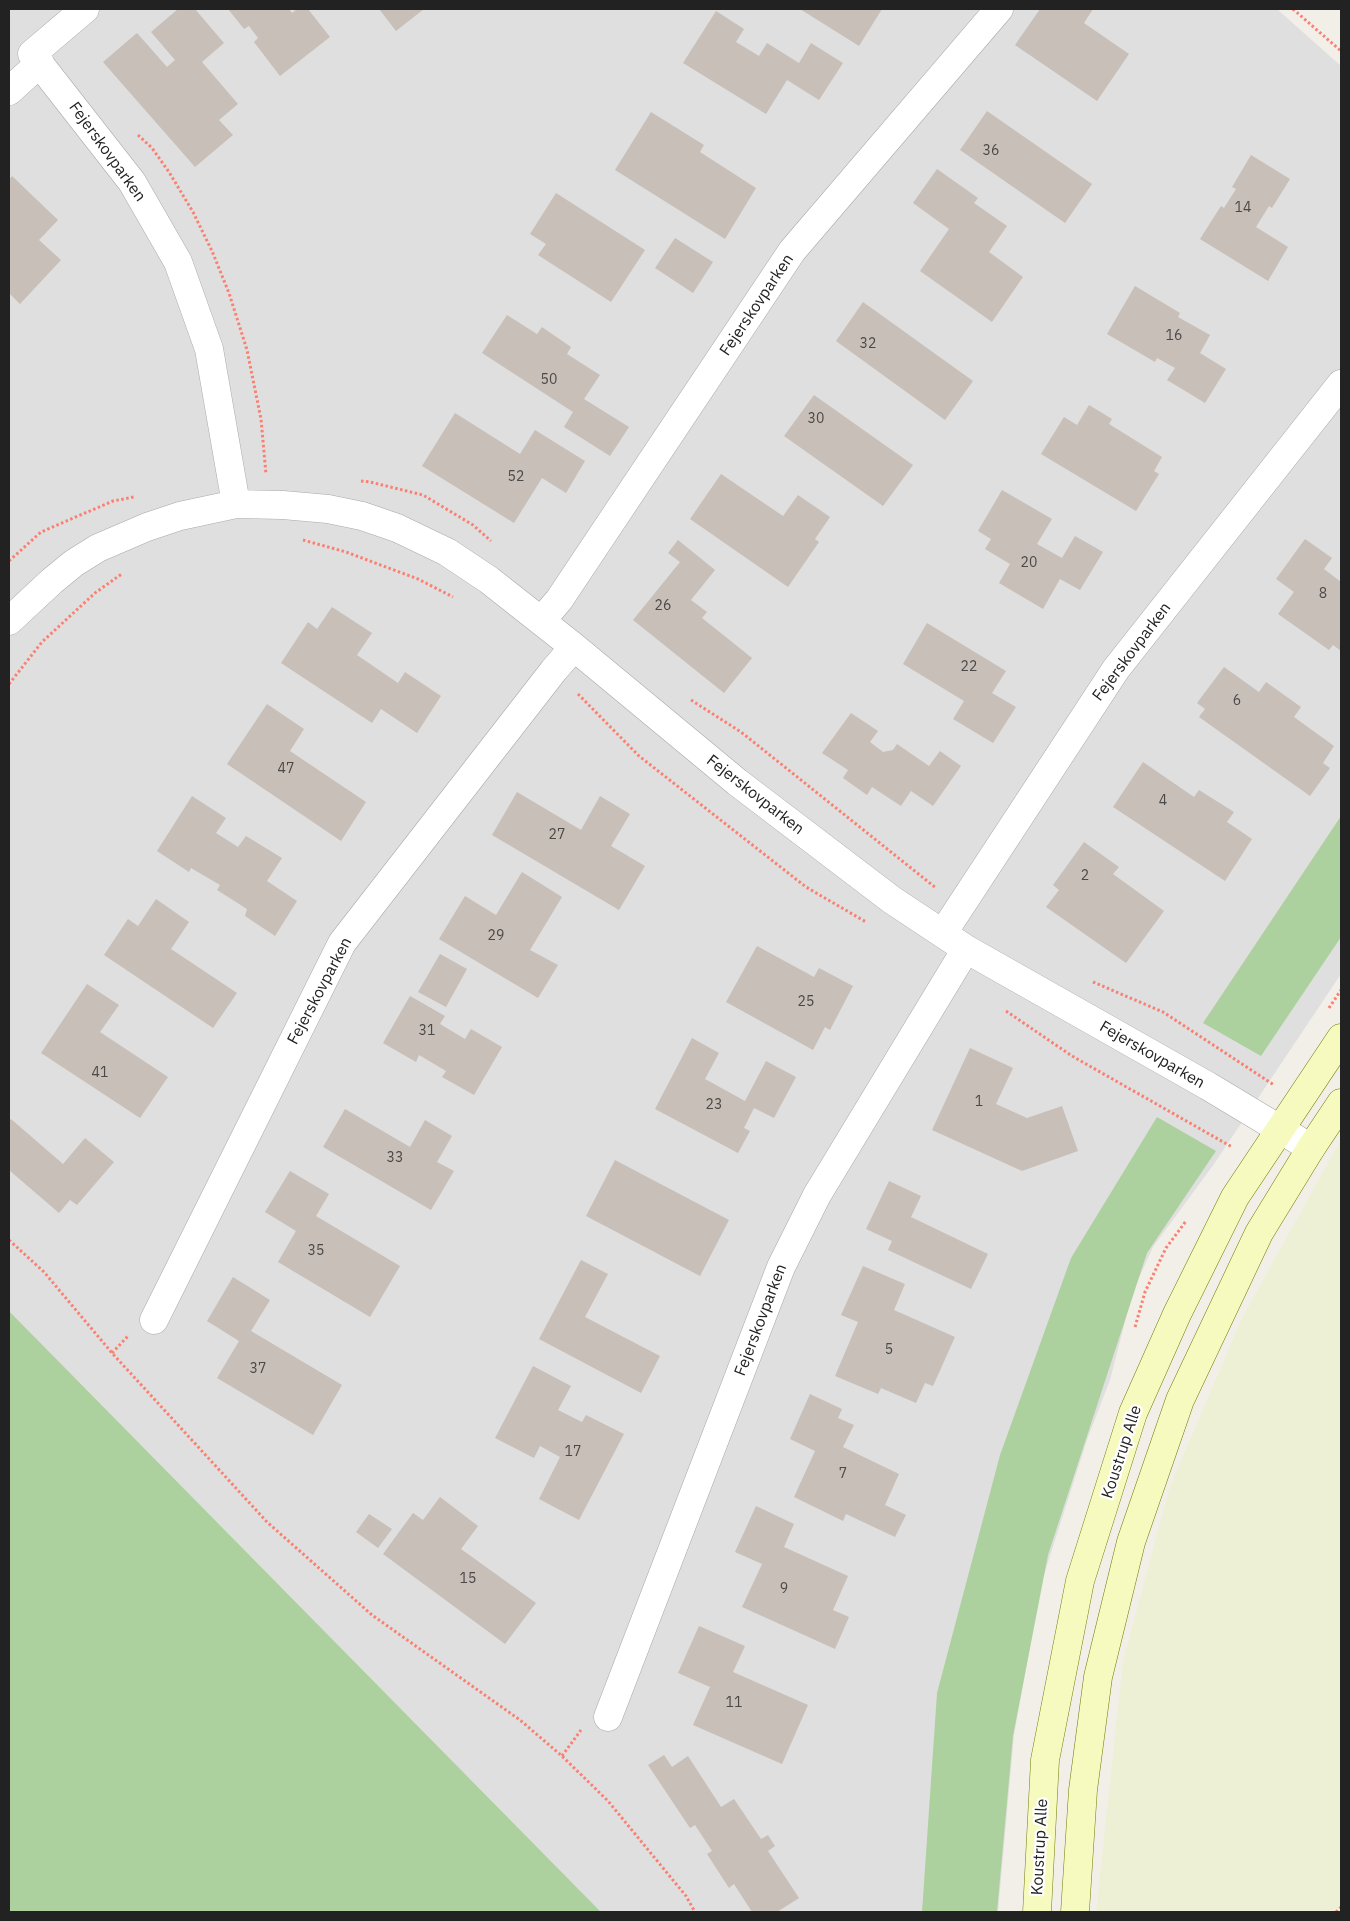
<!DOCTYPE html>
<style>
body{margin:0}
#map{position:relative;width:1350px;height:1921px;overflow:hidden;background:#f2efe9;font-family:"IBM Plex Sans",sans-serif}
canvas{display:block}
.frame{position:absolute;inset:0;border:10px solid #222;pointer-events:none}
</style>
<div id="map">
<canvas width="1350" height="1921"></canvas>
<div class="frame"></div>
</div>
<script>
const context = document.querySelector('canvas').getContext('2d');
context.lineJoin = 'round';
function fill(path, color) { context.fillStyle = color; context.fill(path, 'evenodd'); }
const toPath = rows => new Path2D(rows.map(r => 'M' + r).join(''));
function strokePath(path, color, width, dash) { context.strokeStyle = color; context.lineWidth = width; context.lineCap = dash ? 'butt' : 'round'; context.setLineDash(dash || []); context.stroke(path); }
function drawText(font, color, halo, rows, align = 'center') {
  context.font = font + ' "IBM Plex Sans",sans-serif'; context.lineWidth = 4.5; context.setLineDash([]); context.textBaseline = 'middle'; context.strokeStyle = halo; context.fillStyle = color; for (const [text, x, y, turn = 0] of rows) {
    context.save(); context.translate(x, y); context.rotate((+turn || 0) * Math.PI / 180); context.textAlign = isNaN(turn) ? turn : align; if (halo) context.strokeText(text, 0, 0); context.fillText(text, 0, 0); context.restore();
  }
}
const residential = toPath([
 [9,9,1277,9,1341,66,1341,974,1214,1164,1153,1247,1133,1291,1110,1380,1088,1437,1042,1581,1014,1735,998,1912,601,1912,9,1311]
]);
const farmland = toPath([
 [1341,1139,1341,1912,1096,1912,1123,1661,1170,1486,1242,1318]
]);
const forest = toPath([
 [1341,816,1341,937,1261,1056,1203,1023],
 [1157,1117,1216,1151,1147,1253,1048,1555,1013,1736,997,1912,922,1912,937,1693,1000,1455,1071,1258],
 [9,1311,601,1912,9,1912]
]);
const building = toPath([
 [178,9,195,9,224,43,202,62,238,104,219,120,233,135,195,167,103,62,137,33,167,67,175,60,151,32],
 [228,9,289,9,292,13,297,9,308,9,330,37,280,76,254,42,258,38,249,26,244,29],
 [379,9,424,9,396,31],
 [800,9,882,9,859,46],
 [1040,9,1093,9,1084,23,1129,54,1097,101,1015,45],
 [716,11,744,29,736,42,759,56,767,43,799,63,811,43,843,63,819,100,787,80,766,114,683,63],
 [987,111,1092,184,1065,223,960,150],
 [651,112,704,145,700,152,756,188,725,239,615,170],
 [1251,155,1290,179,1272,208,1269,206,1256,227,1288,247,1268,281,1200,239,1221,206,1224,208,1236,189,1232,187],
 [937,169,978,198,974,203,1007,226,989,252,1023,277,992,322,920,271,949,229,913,203],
 [12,176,58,220,39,240,61,260,20,304,9,293,9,180],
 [556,193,645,250,611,302,538,255,546,244,530,234],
 [675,238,713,262,693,293,655,268],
 [1135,286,1180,313,1178,317,1210,335,1200,353,1226,369,1205,403,1167,380,1175,368,1157,358,1155,362,1107,334],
 [863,302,973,381,945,420,836,341],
 [507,315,537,334,542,327,571,347,567,354,600,375,584,399,629,427,610,456,564,427,573,412,482,353],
 [814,395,913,465,883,506,784,436],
 [1089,405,1112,419,1109,424,1162,457,1154,471,1159,474,1136,511,1041,454,1064,417,1077,425],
 [455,413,520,454,535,430,585,461,566,493,542,478,514,523,422,466],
 [721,474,783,516,798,495,830,517,815,539,819,542,788,587,690,519],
 [1002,490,1052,519,1037,544,1062,558,1075,536,1103,552,1080,590,1060,579,1043,609,999,583,1010,564,985,549,991,539,978,531],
 [1305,539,1332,558,1324,569,1341,582,1341,651,1333,645,1329,650,1278,614,1294,592,1276,579],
 [678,540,715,570,691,600,707,612,702,618,752,658,724,693,633,620,680,562,668,553],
 [332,607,372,633,357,655,398,683,405,672,441,696,417,733,381,709,372,723,281,663,308,622,317,629],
 [927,623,1006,671,992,693,1016,707,993,743,953,719,964,701,903,664],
 [1224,667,1259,692,1266,682,1301,707,1294,717,1334,746,1323,763,1330,768,1310,796,1199,717,1205,709,1197,703],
 [267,704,304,729,290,751,366,802,341,841,227,764],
 [851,713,878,731,870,742,883,752,893,750,897,744,929,766,940,751,961,766,933,806,911,791,901,806,872,787,867,795,843,778,848,770,822,753],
 [1143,762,1194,797,1199,790,1234,812,1227,822,1252,839,1225,881,1113,807],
 [517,792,581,830,600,796,630,814,611,846,645,866,619,910,492,835],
 [192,796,226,818,216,833,238,847,246,836,282,858,267,881,297,901,275,936,245,916,247,909,217,890,220,885,191,868,189,872,157,851],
 [1084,842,1119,867,1113,874,1164,911,1126,963,1046,907,1059,890,1053,885],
 [522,872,562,897,530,950,558,965,538,998,439,939,465,896,496,915],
 [156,899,189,922,171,949,237,993,213,1028,104,955,128,919,138,926],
 [757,946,814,977,819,968,853,986,830,1030,825,1027,813,1050,726,1002],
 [440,954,467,969,446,1007,418,992],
 [87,984,119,1005,100,1032,168,1077,140,1118,41,1053],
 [410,996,445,1016,440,1024,465,1039,471,1029,502,1047,474,1095,442,1077,446,1071,419,1055,416,1062,383,1043],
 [692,1038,719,1053,705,1079,745,1101,766,1061,796,1077,774,1118,754,1108,744,1128,750,1131,738,1153,655,1109],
 [970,1048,1013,1068,996,1104,1027,1118,1062,1106,1078,1151,1022,1171,932,1130],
 [345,1109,410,1147,425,1120,452,1136,437,1162,454,1171,431,1210,323,1147],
 [11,1119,63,1164,85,1138,114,1162,77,1205,70,1200,59,1213,9,1170,9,1121],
 [615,1160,729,1220,700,1276,586,1216],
 [290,1171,329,1194,316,1216,400,1266,370,1317,278,1262,296,1231,265,1212],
 [889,1181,921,1196,911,1217,988,1254,971,1289,888,1250,892,1241,866,1229],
 [581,1260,608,1274,585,1317,660,1356,641,1393,539,1339],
 [863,1266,905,1284,894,1310,955,1337,933,1386,925,1383,916,1403,881,1388,878,1394,835,1376,858,1322,841,1315],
 [233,1277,270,1300,251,1331,342,1385,313,1435,217,1378,239,1341,207,1321],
 [533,1366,571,1386,558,1410,582,1422,586,1415,624,1434,579,1520,539,1499,560,1457,540,1446,534,1458,495,1438],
 [810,1394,842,1409,838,1418,854,1425,843,1447,899,1474,885,1505,906,1515,895,1537,846,1514,843,1521,794,1497,815,1451,790,1439],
 [440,1497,478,1526,461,1549,536,1603,505,1644,383,1554,413,1513,423,1520],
 [756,1506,794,1524,784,1547,848,1576,833,1610,849,1617,835,1649,742,1607,762,1564,735,1552],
 [369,1514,392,1529,378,1548,356,1532],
 [699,1626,745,1646,733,1672,808,1705,782,1764,693,1725,710,1687,678,1673],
 [664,1755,672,1767,688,1756,721,1807,734,1799,761,1839,768,1835,775,1846,768,1851,799,1898,777,1912,752,1912,734,1884,729,1888,707,1854,712,1851,695,1825,690,1828,648,1765]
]);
const path = toPath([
 [1293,9,1341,51],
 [138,135,152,148,169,172,193,212,212,251,229,293,247,350,261,419,266,474],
 [361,481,370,482,423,495,473,525,491,541],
 [303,540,346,552,418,579,453,597],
 [9,561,41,532,113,501,134,497],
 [9,684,42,642,95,593,123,573],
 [578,694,639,756,806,887,866,922],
 [691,700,741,732,936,888],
 [1093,982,1163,1012,1274,1085],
 [1329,1008,1341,990],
 [1006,1011,1072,1056,1232,1147],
 [9,1240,44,1272,112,1353,267,1522,372,1615,520,1720,562,1756,608,1801,686,1896,695,1912],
 [1135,1327,1145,1292,1166,1248,1186,1221],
 [112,1353,129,1335],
 [562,1756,581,1730],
 [1336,1912,1341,1907]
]);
const street = toPath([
 [85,9,32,54,132,182,178,262,209,349,236,504],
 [9,91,40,63],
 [9,621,52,581,74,563,98,548,147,527,180,516,236,504,283,505,328,509,362,516,397,528,447,552,489,580,574,647,737,782,892,900,966,949,1208,1086,1311,1148],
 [541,621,559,600,792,251,999,9],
 [943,933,1116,669,1341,384],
 [154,1320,342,943,554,670,574,647],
 [608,1717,781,1267,817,1195,966,949]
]);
const secondary = toPath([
 [1037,1912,1045,1760,1080,1581,1133,1413,1177,1314,1235,1197,1341,1038],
 [1075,1912,1083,1790,1098,1677,1131,1542,1180,1400,1259,1233,1311,1148,1341,1103]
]);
const numberNames = [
 ["36",991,151],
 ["14",1243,208],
 ["16",1174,336],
 ["32",868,344],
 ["50",549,380],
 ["30",816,419],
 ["52",516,477],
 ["20",1029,563],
 ["8",1323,594],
 ["26",663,606],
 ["22",969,667],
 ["6",1237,701],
 ["47",286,769],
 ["4",1163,801],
 ["27",557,835],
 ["2",1085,876],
 ["29",496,936],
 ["25",806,1002],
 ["31",427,1031],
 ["41",100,1073],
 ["1",979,1102],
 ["23",714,1105],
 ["33",395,1158],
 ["35",316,1251],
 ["5",889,1350],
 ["37",258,1369],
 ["17",573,1452],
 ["7",843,1474],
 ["15",468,1579],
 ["9",784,1589],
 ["11",734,1703]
];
const streetNames = [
 ["Fejerskovparken",107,152,54],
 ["Fejerskovparken",757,305,-56],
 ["Fejerskovparken",1132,652,-53],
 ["Fejerskovparken",755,795,38],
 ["Fejerskovparken",320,991,-62],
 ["Fejerskovparken",1152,1055,30],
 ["Fejerskovparken",761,1320,-69],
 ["Koustrup Alle",1122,1452,-72],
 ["Koustrup Alle",1040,1847,-87]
];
fill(residential, '#e0dfdf');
fill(farmland, '#eef0d5');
fill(forest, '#add19e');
fill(building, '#c7bfb8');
strokePath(street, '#a9a9a9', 29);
strokePath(secondary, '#707d05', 29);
strokePath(path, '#fa8072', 3, [2.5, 2.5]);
strokePath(street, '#fff', 28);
strokePath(secondary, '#f7fabf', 28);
drawText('14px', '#4b4948', null, numberNames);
drawText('16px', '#222', '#fff', streetNames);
</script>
